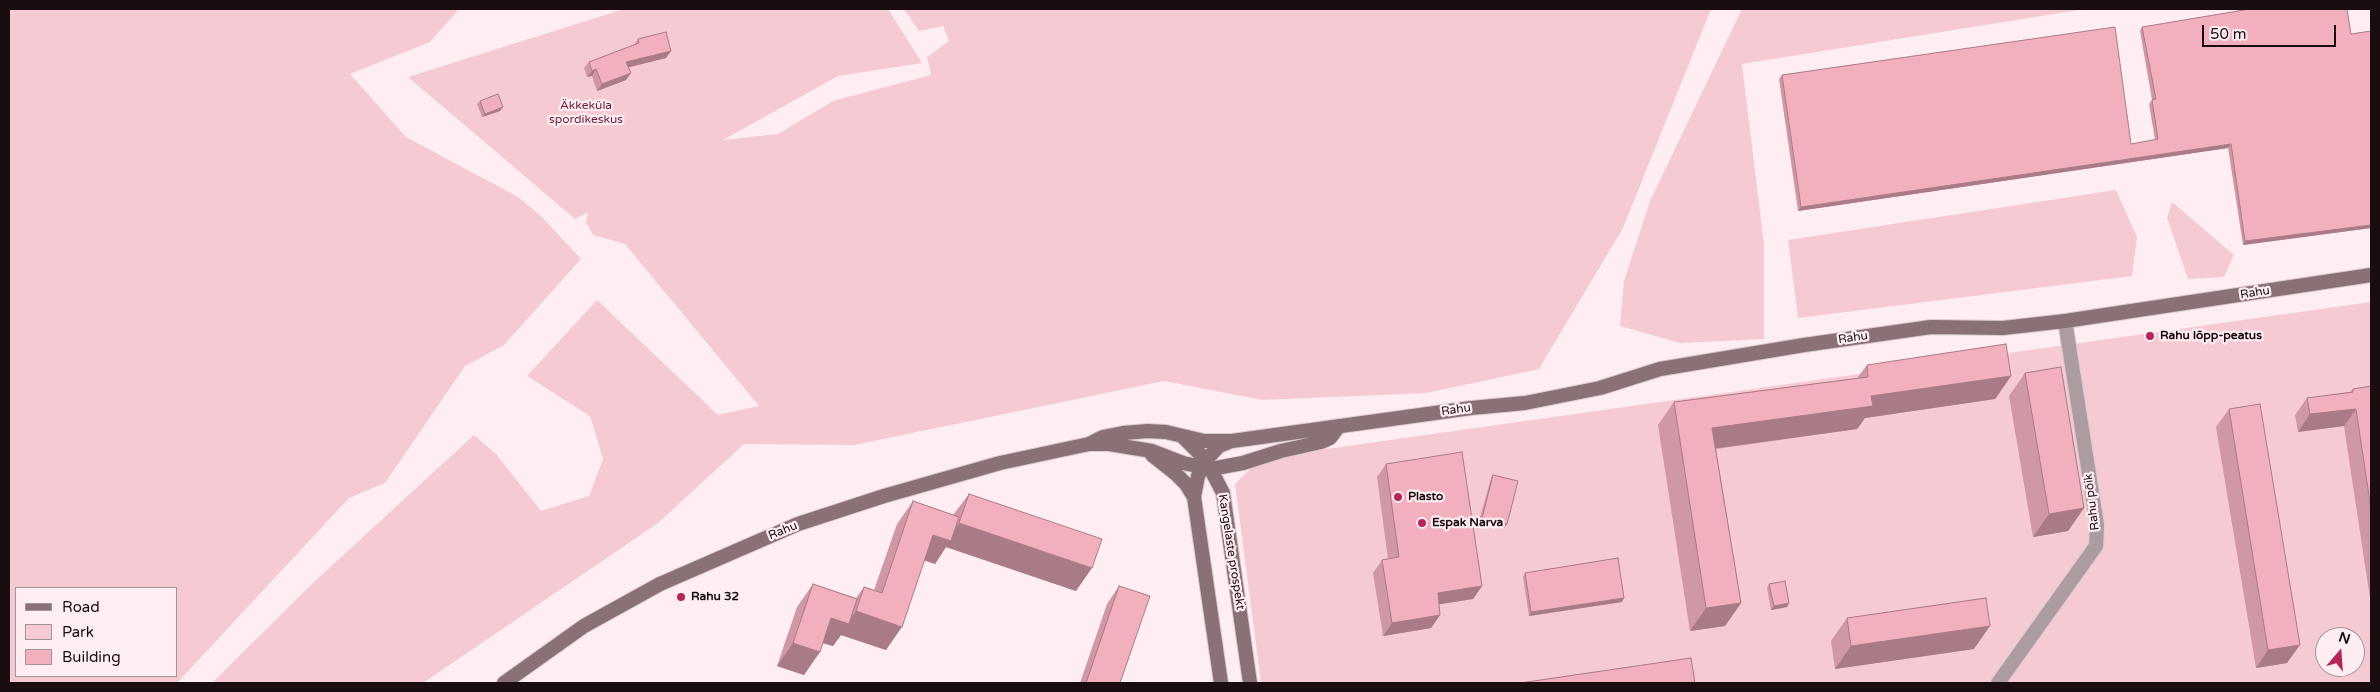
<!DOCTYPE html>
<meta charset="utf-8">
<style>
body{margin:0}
#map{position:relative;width:2380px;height:692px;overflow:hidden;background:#ffeef1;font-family:"Varela Round",sans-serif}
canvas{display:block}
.frame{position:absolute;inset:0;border:10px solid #1a0d10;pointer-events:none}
.legend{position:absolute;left:15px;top:587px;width:162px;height:90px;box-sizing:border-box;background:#ffeef1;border:1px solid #a39497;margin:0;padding:6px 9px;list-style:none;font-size:15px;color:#1a0d10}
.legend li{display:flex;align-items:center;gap:10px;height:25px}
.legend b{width:25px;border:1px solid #a39497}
.north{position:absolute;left:2315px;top:627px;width:50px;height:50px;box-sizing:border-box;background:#ffeef1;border:1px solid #a39497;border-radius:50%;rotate:18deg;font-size:14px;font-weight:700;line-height:20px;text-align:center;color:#1a0d10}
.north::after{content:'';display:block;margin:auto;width:18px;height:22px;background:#b4265b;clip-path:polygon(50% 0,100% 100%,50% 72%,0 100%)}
.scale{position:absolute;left:2202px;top:25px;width:134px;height:22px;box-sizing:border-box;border:2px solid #1a0d10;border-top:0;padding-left:6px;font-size:15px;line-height:18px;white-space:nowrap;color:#1a0d10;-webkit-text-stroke:4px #ffeef1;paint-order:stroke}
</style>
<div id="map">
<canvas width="2380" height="692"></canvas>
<div class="frame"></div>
<ul class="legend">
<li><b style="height:6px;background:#8a7176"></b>Road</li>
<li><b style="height:14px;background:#f6cad3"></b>Park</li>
<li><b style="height:14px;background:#f2b0bf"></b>Building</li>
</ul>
<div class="north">N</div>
<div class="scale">50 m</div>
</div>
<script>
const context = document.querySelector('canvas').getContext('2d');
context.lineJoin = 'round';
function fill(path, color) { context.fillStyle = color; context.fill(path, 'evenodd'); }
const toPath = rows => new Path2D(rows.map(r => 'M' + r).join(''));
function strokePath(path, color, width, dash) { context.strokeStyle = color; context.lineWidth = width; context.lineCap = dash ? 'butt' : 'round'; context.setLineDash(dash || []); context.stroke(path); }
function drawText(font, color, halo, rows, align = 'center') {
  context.font = font + ' "Varela Round",sans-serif'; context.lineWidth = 4.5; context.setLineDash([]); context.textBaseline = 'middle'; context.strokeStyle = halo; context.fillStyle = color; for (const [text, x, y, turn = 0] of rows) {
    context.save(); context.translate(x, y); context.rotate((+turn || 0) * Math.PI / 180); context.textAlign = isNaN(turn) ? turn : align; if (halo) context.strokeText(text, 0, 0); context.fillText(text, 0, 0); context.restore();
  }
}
const green = toPath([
 [9,9,459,9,430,42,350,74,406,137,518,197,541,216,581,259,504,345,465,366,385,483,349,498,177,683,9,683],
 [16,588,176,588,176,676,16,676],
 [624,9,888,9,922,63,838,76,723,140,778,134,833,101,931,75,927,57,949,41,943,26,919,31,904,9,1711,9,1623,228,1539,369,1426,393,1263,400,1164,381,854,445,744,444,658,523,423,683,212,683,315,581,474,435,496,454,541,511,589,496,603,459,590,416,527,376,597,300,718,415,759,406,625,244,593,235,586,222,588,212,575,219,408,77],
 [1742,9,2085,9,1742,64,1764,244,1764,339,1680,343,1620,326,1624,281,1650,201],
 [2116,190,2137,237,2132,276,1798,318,1788,240],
 [2172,202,2234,255,2224,277,2188,279,2167,218],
 [2371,302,2371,683,1261,683,1235,484,1255,464,1305,452],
 [2325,637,2355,637,2355,667,2325,667]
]);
const minor = toPath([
 [1998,683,2096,546,2097,525,2065,321]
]);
const secondary = toPath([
 [1183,437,1206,460,1223,493,1250,683],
 [1089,444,1103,437,1123,433,1148,431,1166,432,1204,441,1232,441,1471,408,1525,403,1600,388,1660,369,1804,345,1931,327,2003,328,2065,321,2371,275],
 [1152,455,1176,474,1186,484,1194,497],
 [504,683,584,626,660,584,798,524,884,496,1000,463,1089,444,1109,444,1152,451,1183,463,1211,469,1243,463,1281,451,1321,442,1330,438,1339,426],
 [1221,683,1194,497,1198,476,1206,460,1219,446,1229,442]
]);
const wall = toPath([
 [2142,27,2351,34,2371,31,2371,228,2243,245,2228,148,1798,211,1779,79,1782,75,2131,144,2155,140,2149,104,2152,100,2140,31],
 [638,39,666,58,628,67,626,80,597,91,592,76,587,77,584,68,589,62,634,45],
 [480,101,503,107,500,111,482,117,477,104],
 [1867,365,2011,376,1995,399,1865,418,1857,429,1716,449,1741,603,1725,626,1690,631,1658,425,1674,402,1857,378],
 [2025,373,2084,508,2068,531,2033,537,2009,396],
 [2371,386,2371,605,2344,426,2298,432,2295,415,2307,398,2350,392,2353,389],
 [2229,409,2287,663,2256,668,2216,427],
 [1386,464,1482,586,1473,599,1439,604,1440,615,1431,628,1383,636,1373,573,1382,560,1388,559,1377,477],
 [1493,475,1507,524,1504,528,1479,521,1491,478],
 [969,494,1076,591,946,547,935,564,925,560,886,650,841,635,833,646,823,643,804,675,777,666,797,607,813,584,856,598,864,587,874,590,897,524,913,501,953,515],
 [1525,573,1622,602,1529,616,1523,577],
 [1769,584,1789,603,1787,607,1771,610,1767,588],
 [1119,586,1120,683,1080,683,1107,604],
 [1847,618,1974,649,1835,669,1831,641]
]);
const shadedWall = toPath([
 [671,51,666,58,622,69,626,62],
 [596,69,592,76,587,77,592,71],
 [631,73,626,80,597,91,602,84],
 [503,107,500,111,482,117,485,114],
 [2231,144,2228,148,1798,211,1801,207],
 [2371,225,2371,228,2243,245,2245,241],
 [2011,376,1995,399,1865,418,1857,429,1696,451,1712,428,1871,396],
 [2356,409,2344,426,2298,432,2310,414],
 [2084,508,2068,531,2033,537,2049,514],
 [1482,518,1507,524,1504,528,1479,521],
 [959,523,1092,568,1076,591,946,547,935,564,917,558,933,535,947,540],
 [1482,586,1473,599,1429,606,1438,593],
 [1624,598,1622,602,1529,616,1531,612],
 [1741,603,1725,626,1690,631,1706,608],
 [1789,603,1787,607,1771,610,1774,606],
 [856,611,902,627,886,650,841,635,833,646,815,641,831,618,847,623],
 [1440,615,1431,628,1383,636,1392,623],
 [1990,626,1974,649,1835,669,1851,646],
 [793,643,820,652,804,675,777,666],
 [2300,645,2287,663,2256,668,2268,650]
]);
const building = toPath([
 [2250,9,2347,9,2351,34,2371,31,2371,225,2245,241,2231,144,1801,207,1782,75,2115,27,2131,144,2158,139,2152,100,2156,99,2142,27,2250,9],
 [666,32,671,51,626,62,631,73,602,84,596,69,592,71,589,62,639,43,638,39,666,32],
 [498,94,503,107,485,114,480,101,498,94],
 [2006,344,2011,376,1871,396,1873,406,1712,428,1741,603,1706,608,1674,402,1868,377,1867,365,2006,344],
 [2061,367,2084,508,2049,514,2025,373,2061,367],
 [2371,386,2371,509,2356,409,2310,414,2307,398,2353,392,2353,389,2371,386],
 [2260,404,2300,645,2268,650,2229,409,2260,404],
 [1462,452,1482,586,1438,593,1440,615,1392,623,1382,560,1399,557,1386,464,1462,452],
 [1493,475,1518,481,1507,524,1482,518,1493,475],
 [969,494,1102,539,1092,568,959,523,969,494],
 [913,501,959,517,951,541,933,535,902,627,856,611,864,587,882,593,913,501],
 [1618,558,1624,598,1531,612,1525,573,1618,558],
 [1785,581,1789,603,1774,606,1769,584,1785,581],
 [813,584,857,599,849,624,831,618,820,652,793,643,813,584],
 [1119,586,1150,596,1120,683,1086,683,1119,586],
 [1986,598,1990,626,1851,646,1847,618,1986,598],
 [1691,658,1695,683,1520,683,1691,658]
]);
const markers = [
 [2150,336,5,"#b4265b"],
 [1398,497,5,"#b4265b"],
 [1422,523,5,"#b4265b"],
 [681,597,5,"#b4265b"]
];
const parkNames = [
 ["Äkkeküla",586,106],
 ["spordikeskus",586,120]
];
const streetNames = [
 ["Rahu",2255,293,-9],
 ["Rahu",1853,338,-8],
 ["Rahu",1456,410,-8],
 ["Rahu põik",2092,502,-97],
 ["Rahu",783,531,-22],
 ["Kangelaste prospekt",1231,552,81]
];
const poiNames = [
 ["Rahu lõpp-peatus",2160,336],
 ["Plasto",1408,497],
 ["Espak Narva",1432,523],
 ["Rahu 32",691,597]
];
fill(green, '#f6cad3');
strokePath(minor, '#dacacd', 16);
strokePath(secondary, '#dacacd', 16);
strokePath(minor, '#ac9b9f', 14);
strokePath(secondary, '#8a7176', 14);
fill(wall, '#d097a4');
fill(shadedWall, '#a97b86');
fill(building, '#f2b0bf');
strokePath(building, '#a97b86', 1);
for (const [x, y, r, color] of markers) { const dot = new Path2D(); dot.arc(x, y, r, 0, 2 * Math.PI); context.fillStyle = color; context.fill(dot); strokePath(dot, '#ffeef1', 2); }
drawText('12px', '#6a1f38', '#ffeef1', parkNames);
drawText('12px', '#1a0d10', '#ffeef1', streetNames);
drawText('bold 12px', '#1a0d10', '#ffeef1', poiNames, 'left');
</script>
